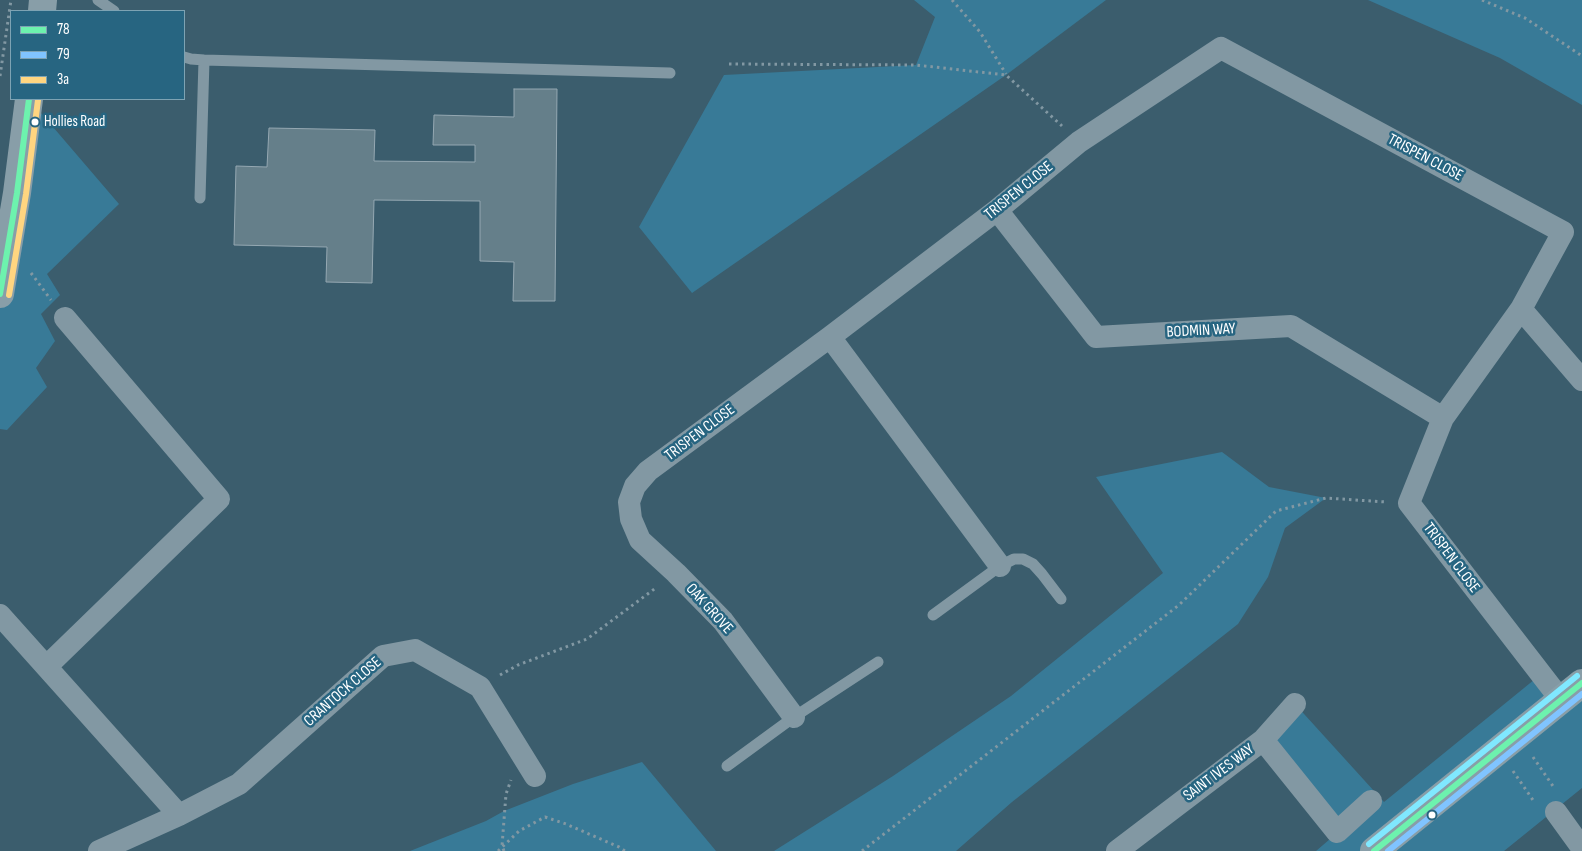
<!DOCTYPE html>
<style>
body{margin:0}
#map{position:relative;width:1582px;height:851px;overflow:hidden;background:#3b5d6d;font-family:"Sofia Sans Condensed",sans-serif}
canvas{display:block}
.legend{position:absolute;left:10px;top:10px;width:175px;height:90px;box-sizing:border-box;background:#276581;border:1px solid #7da3b3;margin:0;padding:6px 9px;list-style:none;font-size:15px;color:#fff}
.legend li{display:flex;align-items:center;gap:10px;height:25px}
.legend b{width:25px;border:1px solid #7da3b3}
</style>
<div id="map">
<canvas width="1582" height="851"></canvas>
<ul class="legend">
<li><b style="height:6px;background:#6df2ae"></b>78</li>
<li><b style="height:6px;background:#80c4ff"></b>79</li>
<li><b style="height:6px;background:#ffd580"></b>3a</li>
</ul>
</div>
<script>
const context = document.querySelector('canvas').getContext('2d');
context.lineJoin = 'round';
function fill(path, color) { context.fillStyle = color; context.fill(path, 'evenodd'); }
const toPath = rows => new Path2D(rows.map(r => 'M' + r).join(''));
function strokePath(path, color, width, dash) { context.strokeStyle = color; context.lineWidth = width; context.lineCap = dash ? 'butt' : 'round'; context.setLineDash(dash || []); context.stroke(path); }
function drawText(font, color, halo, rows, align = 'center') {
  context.font = font + ' "Sofia Sans Condensed",sans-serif'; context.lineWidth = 5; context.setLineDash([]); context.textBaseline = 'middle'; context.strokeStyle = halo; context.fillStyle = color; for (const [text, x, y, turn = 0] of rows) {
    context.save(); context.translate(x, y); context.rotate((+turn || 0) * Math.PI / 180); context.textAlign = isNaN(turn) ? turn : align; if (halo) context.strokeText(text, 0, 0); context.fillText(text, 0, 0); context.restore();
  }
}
const green = toPath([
 [914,0,1106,0,1006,75,692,293,639,227,724,75,916,65,935,17],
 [1368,0,1582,0,1582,105,1500,58],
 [29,99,119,204,47,274,60,295,41,314,55,341,36,368,47,387,7,430,0,429,0,282],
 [1222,452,1269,487,1326,498,1285,528,1268,577,1238,624,1012,802,956,851,774,851,893,776,1011,696,1163,573,1096,477],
 [1540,675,1561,700,1582,685,1582,788,1504,851,1316,851,1337,833,1263,740,1295,704,1384,802],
 [642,762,716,851,410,851,486,821,504,811,573,784]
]);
const building = toPath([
 [514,89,557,89,555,301,513,301,514,262,480,261,480,201,374,200,372,283,326,282,327,247,234,245,236,166,267,167,269,128,375,130,374,161,475,162,475,145,433,145,434,115,514,117,514,89]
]);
const path = toPath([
 [952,0,980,32,1006,74],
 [1482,0,1525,18,1582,56],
 [729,64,916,65,1006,75,1062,126],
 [0,76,11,0],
 [31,273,51,300],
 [500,675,518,665,587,639,657,587],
 [1533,757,1555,789],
 [1513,771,1535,803],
 [498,851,519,831,545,817,566,824,619,847,625,851],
 [504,851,502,846,506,794,511,780],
 [862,851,1179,605,1276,511,1326,498,1386,502]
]);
const lane = toPath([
 [98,0,114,11],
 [184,57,191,59,204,60,670,73],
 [200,198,204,60],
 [933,615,1000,566,1014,559,1023,559,1033,564,1042,574,1061,599],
 [727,766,794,717,878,662]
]);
const street = toPath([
 [997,210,1096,337,1291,326,1443,418],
 [1521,309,1582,380],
 [830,337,1000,566],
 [0,615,179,815],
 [47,666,219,499,65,318],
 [794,717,723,621,676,573,640,540,631,519,629,502,635,486,648,471,830,337,997,210,1079,142,1221,48,1563,232,1521,309,1443,418,1409,503,1561,700],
 [1263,740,1295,704],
 [1556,812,1582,848],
 [99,851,179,815,239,784,383,656,415,650,480,687,535,776],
 [1117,851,1263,740,1337,832,1371,801]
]);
const secondary = toPath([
 [42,11,43,0],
 [0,294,17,193,29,99],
 [1374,851,1582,683]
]);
const bus1 = toPath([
 [0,294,17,193,29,99],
 [1374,851,1582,683]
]);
const bus2 = toPath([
 [1388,851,1582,694]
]);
const bus3 = toPath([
 [9,295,26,194,38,100]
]);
const bus4 = toPath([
 [1369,844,1577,676]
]);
const markers = [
 [35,122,4.5,"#fff"],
 [1432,815,4.5,"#fff"]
];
const busNames = [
 ["Hollies Road",44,122]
];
const streetNames = [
 ["TRISPEN CLOSE",1425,158,28],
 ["TRISPEN CLOSE",1019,191,-39],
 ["BODMIN WAY",1201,331,-3],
 ["TRISPEN CLOSE",700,433,-37],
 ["TRISPEN CLOSE",1451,558,53],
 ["OAK GROVE",709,609,48],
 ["CRANTOCK CLOSE",343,692,-41],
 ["SAINT IVES WAY",1219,773,-37]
];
fill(green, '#387a97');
fill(building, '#657f8a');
strokePath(building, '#95a8b2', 1);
strokePath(path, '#8298a3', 3, [2.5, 4]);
strokePath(lane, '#8298a3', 11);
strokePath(street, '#8298a3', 22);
strokePath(secondary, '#889ea8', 28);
strokePath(bus1, '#6df2ae', 6);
strokePath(bus2, '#80c4ff', 6);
strokePath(bus3, '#ffd580', 6);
strokePath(bus4, '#80e8ff', 6);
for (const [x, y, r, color] of markers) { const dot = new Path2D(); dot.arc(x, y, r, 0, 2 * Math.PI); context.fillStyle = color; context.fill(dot); strokePath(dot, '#276581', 2); }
drawText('15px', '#fff', '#276581', busNames, 'left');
drawText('16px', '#fff', '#276581', streetNames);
</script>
